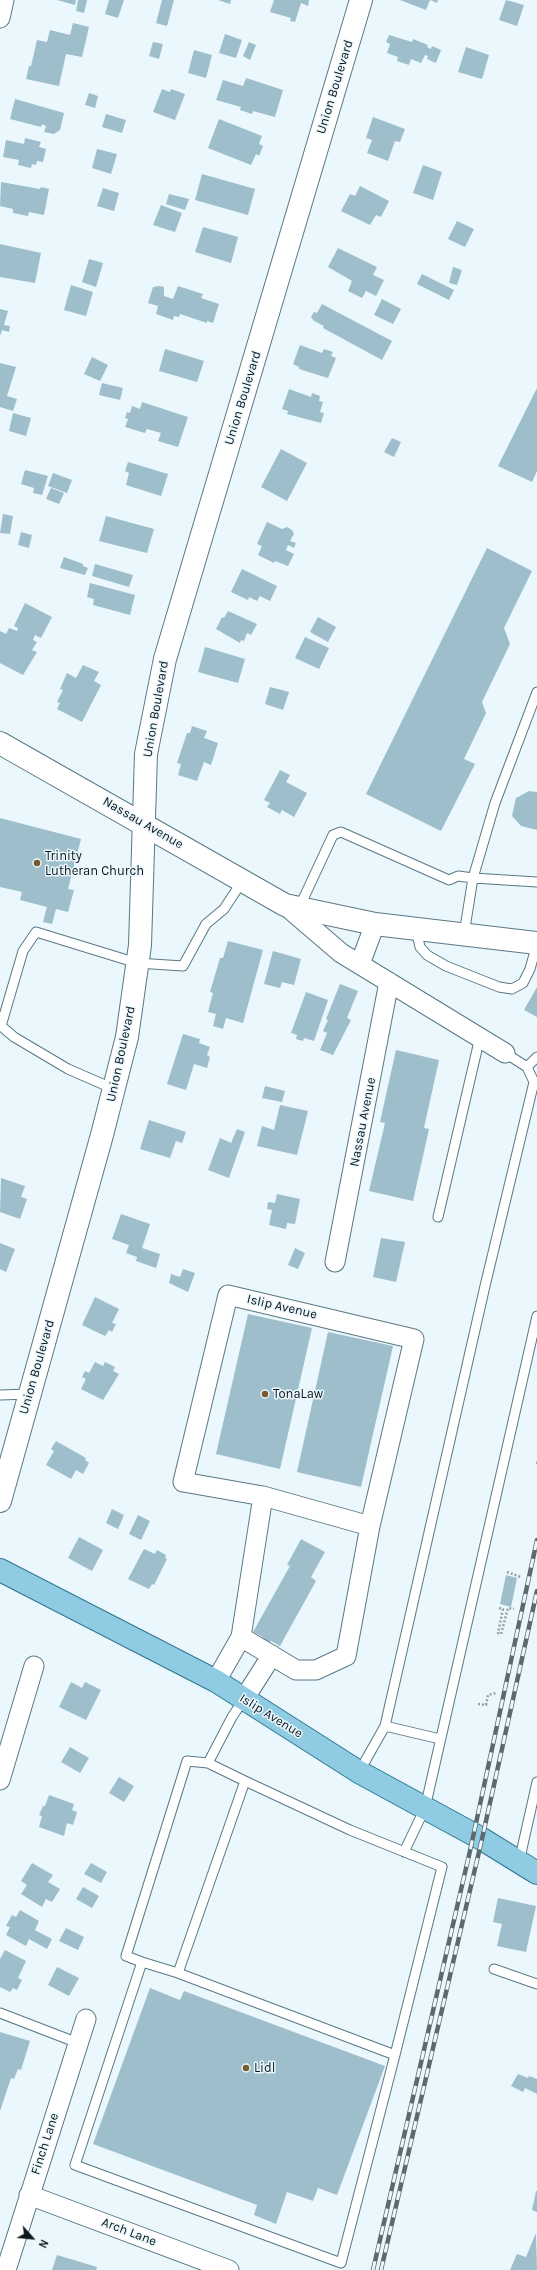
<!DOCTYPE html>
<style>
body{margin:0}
#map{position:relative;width:537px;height:2270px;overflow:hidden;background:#eaf7fc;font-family:Karla,sans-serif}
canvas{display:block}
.north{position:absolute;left:12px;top:2218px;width:40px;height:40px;-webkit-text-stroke:3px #eaf7fc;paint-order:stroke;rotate:117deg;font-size:11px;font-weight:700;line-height:16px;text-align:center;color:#0a161b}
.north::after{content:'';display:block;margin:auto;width:14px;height:18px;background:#0a161b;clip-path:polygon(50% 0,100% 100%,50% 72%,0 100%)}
</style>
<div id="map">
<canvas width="537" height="2270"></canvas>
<div class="north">N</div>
</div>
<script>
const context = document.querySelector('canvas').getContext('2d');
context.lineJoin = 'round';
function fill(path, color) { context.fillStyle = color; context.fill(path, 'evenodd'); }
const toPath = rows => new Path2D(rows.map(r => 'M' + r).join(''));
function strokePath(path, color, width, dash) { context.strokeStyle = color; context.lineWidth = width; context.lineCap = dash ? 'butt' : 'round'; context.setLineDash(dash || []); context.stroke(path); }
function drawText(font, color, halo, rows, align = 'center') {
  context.font = font + ' Karla,sans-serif'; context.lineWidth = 3; context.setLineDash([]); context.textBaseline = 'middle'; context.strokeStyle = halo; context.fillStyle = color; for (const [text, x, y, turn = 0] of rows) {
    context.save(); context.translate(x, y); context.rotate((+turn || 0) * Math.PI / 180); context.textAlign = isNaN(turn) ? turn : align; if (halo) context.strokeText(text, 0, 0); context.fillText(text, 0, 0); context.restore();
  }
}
const building = toPath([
 [57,0,76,0,75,5],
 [78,0,87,0,84,13,76,11],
 [109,0,124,0,118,18,105,14],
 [162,0,174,0,167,26,156,23],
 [218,0,231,0,230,4],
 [274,0,309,0,308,6,301,3,295,22,290,21,291,18,270,12],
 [400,0,438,0,437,3,430,0,426,10],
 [506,0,524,5,517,26,499,20],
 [73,23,89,27,82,57,66,54,59,86,26,79,29,66,31,66,37,40,47,42,50,30,70,35],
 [225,34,242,40,236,58,219,53],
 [389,35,412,42,413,39,428,45,427,47,431,49,432,46,441,50,436,63,427,59,428,56,425,55,421,63,411,59,409,65,397,61,398,57,387,53,390,44,386,42],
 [153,42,163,44,159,59,149,56],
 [249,42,256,45,250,60,243,56],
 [466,47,489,55,482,79,458,72],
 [194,50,212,55,206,78,188,73],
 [246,78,283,90,275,117,253,111,252,114,240,110,241,107,216,100,223,80,243,86],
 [162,89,170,92,171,89,185,94,175,120,153,112],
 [89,93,98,96,95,108,85,105],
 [15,99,64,113,60,130,54,134,44,132,46,126,42,124,41,127,10,119],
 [106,114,126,120,122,133,102,127],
 [373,117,405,129,400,142,395,141,388,161,367,153,372,140,366,138],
 [219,119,262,136,259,144,263,146,259,156,256,154,251,165,208,148],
 [25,138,41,142,39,147,46,149,43,162,37,161,36,165,32,164,31,168,18,165,19,160,3,157,6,140,24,144],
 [97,149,117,154,111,174,92,168],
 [423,165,442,172,433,200,413,193],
 [202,174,255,189,248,215,195,200],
 [1,182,40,189,41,187,49,189,44,215,29,212,28,216,13,213,13,209,0,206],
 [360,186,389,201,381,217,376,215,370,225,341,211,350,194,355,196],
 [103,188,119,193,114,211,97,206],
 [169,194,189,199,185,210,166,204],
 [161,205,182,213,175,232,153,225],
 [457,221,474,229,465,247,448,239],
 [203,227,238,237,231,263,195,252],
 [0,244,41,253,35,283,0,277],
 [338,248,377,267,373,275,384,280,376,296,366,291,362,298,348,291,352,281,328,267],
 [89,259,103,263,96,287,82,282],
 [453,267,462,270,457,285,449,283],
 [422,274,454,290,449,300,417,284],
 [71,285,93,292,86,316,64,310],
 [159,286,164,287,164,296,173,299,178,286,203,294,201,298,219,304,213,323,207,321,207,323,180,314,179,317,174,316,173,320,156,314,158,306,148,303,153,287],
 [382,299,401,309,393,324,374,315],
 [322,304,392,341,382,360,323,328,324,326,314,321,311,317,314,312,317,313],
 [0,309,8,311,4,325,10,326,9,332,2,330,0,336],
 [300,345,322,353,324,349,333,352,331,356,336,358,328,378,299,369,299,367,293,364],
 [165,349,204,361,197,382,159,371],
 [92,357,108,365,100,381,84,374],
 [0,363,16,367,7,396,17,399,13,411,0,407],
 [102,383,123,388,120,400,99,395],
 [537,388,537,471,532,482,498,466],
 [289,389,311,397,312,393,320,396,319,401,323,402,320,412,324,413,321,423,287,414,288,411,282,409],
 [142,402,188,417,178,447,158,441,161,433,147,429,145,433,125,427,128,419,125,418,127,412,130,413,132,406,140,409],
 [13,413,31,418,26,436,9,431],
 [392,438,401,442,394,457,384,452],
 [281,449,307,463,287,501,261,487],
 [128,462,168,474,161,496,126,485,129,473,125,471],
 [25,470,48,476,42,495,33,493,34,488,21,484],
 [53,473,72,480,67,493,48,486],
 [51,488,64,493,59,504,46,499],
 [3,514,13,516,10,534,0,533],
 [106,516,154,529,147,553,99,541],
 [267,522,282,529,287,527,292,530,294,534,290,541,296,543,294,548,288,545,286,550,294,554,288,566,275,561,274,563,258,555,262,546,257,544],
 [21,532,32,535,29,548,18,545],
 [487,548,532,571,504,628,510,644,482,702,486,713,464,759,475,764,441,831,366,794],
 [64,557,83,564,83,566,88,568,85,575,60,568],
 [95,564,133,575,129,587,92,576],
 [242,569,277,586,270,601,260,596,257,601,249,597,248,600,231,592],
 [90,583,135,595,130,615,93,605,94,599,87,597],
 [25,603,52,617,41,638,35,635,33,640,37,642,32,650,37,652,23,675,0,663,0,631,6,634,9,628,17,631,18,628,14,626],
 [228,611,257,624,251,635,247,633,244,641,241,640,240,643,216,629,222,617,224,618],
 [318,617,336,627,328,642,310,632],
 [305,637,329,648,319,669,295,658],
 [205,647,245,659,238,683,198,672],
 [83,665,99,672,94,681,101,685,82,722,57,709,60,703,57,702,63,690,60,689,67,673,76,678],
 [270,687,289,692,283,710,265,704],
 [192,726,207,731,204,738,218,743,211,765,204,762,197,781,178,775,181,764,177,763,187,733,190,733],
 [280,770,290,775,286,782,307,793,294,817,282,810,280,814,267,807,270,803,264,800],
 [529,791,537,792,537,830,521,826,512,816,516,798],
 [0,818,81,839,68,889,74,890,68,912,56,909,52,924,43,922,47,907,20,900,22,892,0,887],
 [228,941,263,950,243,1023,226,1018,223,1029,213,1026,216,1014,208,1012,213,993,210,992,220,958,223,958],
 [273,951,301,959,294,985,282,982,280,988,264,984],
 [340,984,358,991,347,1018,351,1020,333,1055,320,1050,327,1033,323,1031,328,1020,326,1019],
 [537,987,537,1017,524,1010],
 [306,992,328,1000,314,1041,304,1038,303,1041,296,1039,297,1035,291,1033],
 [183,1034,200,1039,199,1043,210,1047,207,1055,210,1057,207,1068,194,1064,186,1090,167,1084],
 [396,1050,439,1060,424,1128,429,1129,413,1201,369,1191,385,1123,380,1122],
 [265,1086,285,1091,282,1102,262,1098],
 [280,1105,308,1111,297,1155,257,1146,262,1126,274,1130],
 [149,1120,186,1132,182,1143,176,1141,170,1158,140,1149],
 [237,1129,245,1132,229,1178,208,1170,220,1138,231,1143],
 [1,1178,25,1186,21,1197,27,1199,20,1219,0,1212],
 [277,1194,300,1199,295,1224,287,1223,286,1229,269,1225,272,1210,267,1209,268,1202,275,1203],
 [121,1214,150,1224,142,1248,160,1254,156,1268,136,1261,137,1257,126,1253,129,1245,112,1239],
 [381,1238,405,1242,396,1282,373,1277],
 [0,1243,15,1249,6,1272,0,1269],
 [295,1248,305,1253,298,1269,288,1265],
 [183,1269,195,1273,188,1292,169,1283,171,1274,180,1277],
 [95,1297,119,1309,112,1323,116,1324,112,1332,109,1330,105,1336,82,1325],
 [248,1314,312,1328,280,1469,216,1454],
 [328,1332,393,1346,361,1487,297,1472],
 [95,1362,103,1366,105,1362,115,1367,113,1371,119,1374,103,1400,81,1389,86,1379,82,1377,85,1371,89,1373],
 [56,1441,86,1458,85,1460,89,1463,83,1474,76,1470,71,1479,46,1465,54,1451,51,1449],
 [112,1509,124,1515,118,1529,106,1523],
 [138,1515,150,1521,141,1540,129,1534],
 [79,1537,103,1550,92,1571,68,1558],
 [301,1539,325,1552,311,1577,316,1581,280,1646,271,1641,268,1644,261,1640,263,1637,253,1632,290,1566,287,1565],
 [144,1549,155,1554,157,1550,166,1555,165,1558,167,1559,154,1585,152,1584,149,1589,128,1579],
 [506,1575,517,1578,511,1607,500,1604],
 [71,1682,82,1688,85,1682,101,1690,86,1720,59,1707],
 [70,1747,89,1758,80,1773,61,1762],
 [119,1777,134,1786,124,1802,109,1793],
 [49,1795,74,1804,72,1810,77,1812,73,1825,67,1823,64,1836,39,1827,42,1816,39,1815,43,1806,45,1806],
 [32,1863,53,1875,48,1882,60,1889,52,1902,46,1899,42,1907,21,1894,27,1885,21,1881],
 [91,1863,107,1872,101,1883,84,1874],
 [83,1887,99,1896,92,1908,76,1899],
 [498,1898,536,1906,526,1952,497,1946,502,1924,493,1922],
 [20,1910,39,1921,35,1930,52,1939,47,1949,29,1939,26,1946,6,1935,10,1927,6,1926,12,1915,16,1917],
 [66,1928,84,1937,78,1950,59,1941],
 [5,1950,26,1961,18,1978,22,1980,17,1990,13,1988,10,1992,0,1987,0,1959],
 [57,1967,79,1978,69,1996,48,1985],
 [150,1988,180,2000,184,1991,385,2066,337,2195,318,2188,313,2201,287,2192,276,2224,254,2215,257,2205,93,2144],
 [0,2032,30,2041,21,2070,18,2069,14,2079,11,2078,0,2111],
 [518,2074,528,2078,529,2076,537,2079,537,2094,525,2088,523,2092,511,2086],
 [536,2191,537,2191,537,2212,532,2210],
 [536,2233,537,2270,510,2270,517,2254,526,2257],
 [57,2255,97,2267,96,2270,52,2270]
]);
const path = toPath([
 [536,1463,537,1463],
 [507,1572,521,1577],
 [499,1608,503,1609,498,1633,501,1634,508,1608,514,1609],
 [478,1704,486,1705,488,1695,496,1693]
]);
const service = toPath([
 [299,908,333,835,341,832,449,880,458,876,473,878,495,803,537,692],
 [416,929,420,947,427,955,446,966,499,987,512,989,523,983,530,969,537,944],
 [464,934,473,878,537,882],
 [527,1067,537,1057],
 [114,1089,68,1069,14,1037,1,1026,23,951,36,932,137,963,183,966,206,924,224,909,243,880],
 [438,1217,480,1037],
 [0,1395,30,1394],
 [385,1726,440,1739],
 [208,1763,232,1717,244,1699],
 [359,1772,385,1726,485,1286,534,1082,527,1067,505,1053],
 [404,1852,425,1808,537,1316],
 [519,1862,537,1782],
 [142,1962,126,1956,187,1761,208,1763,245,1781,178,1973,395,2055,442,1867,350,1830,245,1781],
 [494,1969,537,1984],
 [178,1973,142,1962,75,2165,341,2263,395,2055],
 [0,2013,78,2043]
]);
const minor = toPath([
 [0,18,4,0],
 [285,905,341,953,505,1053],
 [360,964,375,924],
 [335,1262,389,982],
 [241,1637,296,1670,316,1670,346,1656,370,1526,414,1339,228,1295,183,1482,263,1496,370,1526],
 [216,1681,241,1637,263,1496],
 [244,1699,272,1655],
 [0,1780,34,1666],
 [29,2195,229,2270],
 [6,2270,86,2019]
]);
const tertiary = toPath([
 [0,743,285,905,375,924,537,943]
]);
const secondary = toPath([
 [0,1501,102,1135,127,1037,140,945,146,754,165,659,361,0]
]);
const primary = toPath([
 [0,1570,216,1681,359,1772,482,1839,537,1873]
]);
const rail = toPath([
 [373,2270,470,1851,537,1540],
 [381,2270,482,1839,537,1591]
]);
const markers = [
 [37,863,4,"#775a2e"],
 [265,1394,4,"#775a2e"],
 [246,2068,4,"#775a2e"]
];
const streetNames = [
 ["Union Boulevard",335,87,-73],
 ["Union Boulevard",243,398,-73],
 ["Union Boulevard",156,709,-80],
 ["Nassau Avenue",143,823,30],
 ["Union Boulevard",121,1054,-78],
 ["Nassau Avenue",363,1122,-79],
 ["Islip Avenue",282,1307,13],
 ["Union Boulevard",37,1367,-74],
 ["Islip Avenue",271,1716,32],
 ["Finch Lane",45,2144,-72],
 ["Arch Lane",129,2232,21]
];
const poiNames = [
 ["Trinity",45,856],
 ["Lutheran Church",45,871],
 ["TonaLaw",273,1394],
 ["Lidl",254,2068]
];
fill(building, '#9ebecc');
strokePath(service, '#5a7885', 11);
strokePath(minor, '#5a7885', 21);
strokePath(tertiary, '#5a7885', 24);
strokePath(secondary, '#5a7885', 24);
strokePath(primary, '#307691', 24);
strokePath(path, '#95a2a7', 2.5, [2, 2]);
strokePath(service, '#fff', 9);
strokePath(minor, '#fff', 19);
strokePath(tertiary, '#fff', 22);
strokePath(secondary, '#fff', 22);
strokePath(primary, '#8fcce3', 22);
strokePath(rail, '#5d696e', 4.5);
strokePath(rail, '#eaf7fc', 3, [9]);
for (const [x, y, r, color] of markers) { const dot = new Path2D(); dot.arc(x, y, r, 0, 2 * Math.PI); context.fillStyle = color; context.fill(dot); strokePath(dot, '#eaf7fc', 1.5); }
drawText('13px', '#0a161b', '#eaf7fc', streetNames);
drawText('13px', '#0a161b', '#eaf7fc', poiNames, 'left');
</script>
